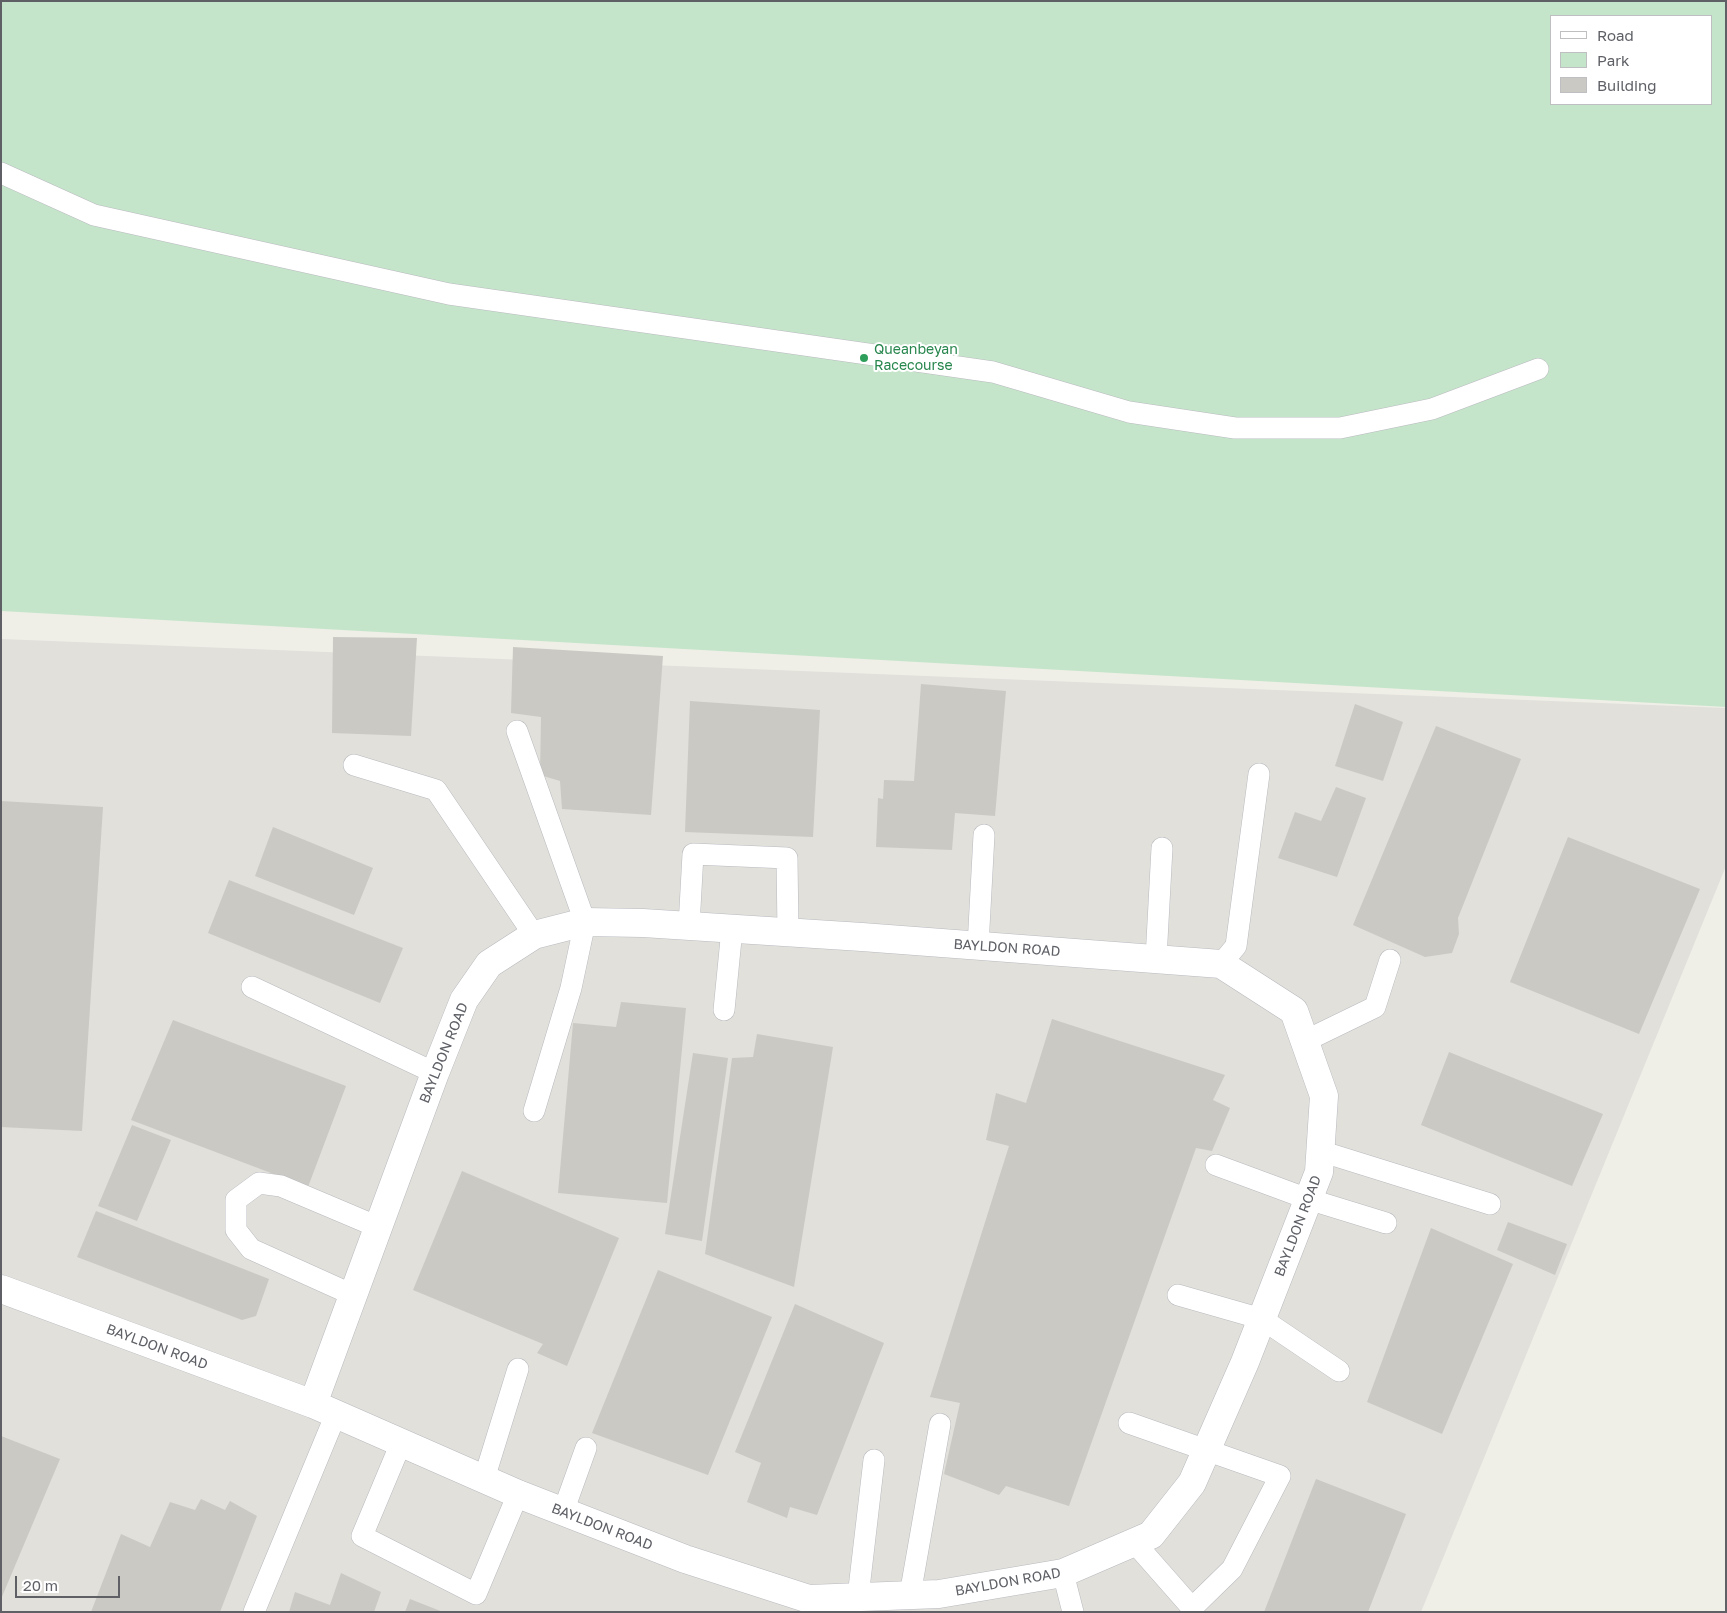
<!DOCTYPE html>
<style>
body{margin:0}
#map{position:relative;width:1727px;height:1613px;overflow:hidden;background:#efefe7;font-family:"Golos Text",sans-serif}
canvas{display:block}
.frame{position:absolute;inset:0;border:2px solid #5e6066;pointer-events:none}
.legend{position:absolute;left:1550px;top:15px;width:162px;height:90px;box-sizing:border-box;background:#fff;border:1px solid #bfbfc2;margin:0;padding:6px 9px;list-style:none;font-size:15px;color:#5e6066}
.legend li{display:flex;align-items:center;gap:10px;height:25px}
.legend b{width:25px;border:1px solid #bfbfc2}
.scale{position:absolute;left:15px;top:1576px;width:105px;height:22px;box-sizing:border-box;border:2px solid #5e6066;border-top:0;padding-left:6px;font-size:15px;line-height:18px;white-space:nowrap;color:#5e6066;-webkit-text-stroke:4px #fff;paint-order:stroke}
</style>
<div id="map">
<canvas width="1727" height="1613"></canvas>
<div class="frame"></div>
<ul class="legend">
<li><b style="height:6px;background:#fff"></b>Road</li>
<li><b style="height:14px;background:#c5e5ca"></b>Park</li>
<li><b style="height:14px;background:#cbc9c4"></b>Building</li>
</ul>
<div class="scale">20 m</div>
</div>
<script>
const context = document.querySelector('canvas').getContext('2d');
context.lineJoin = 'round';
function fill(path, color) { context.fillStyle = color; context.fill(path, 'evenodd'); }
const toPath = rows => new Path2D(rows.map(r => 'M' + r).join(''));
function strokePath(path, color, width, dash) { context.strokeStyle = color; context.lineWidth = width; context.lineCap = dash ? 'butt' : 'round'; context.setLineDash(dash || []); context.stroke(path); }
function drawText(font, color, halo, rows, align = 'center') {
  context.font = font + ' "Golos Text",sans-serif'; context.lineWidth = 4; context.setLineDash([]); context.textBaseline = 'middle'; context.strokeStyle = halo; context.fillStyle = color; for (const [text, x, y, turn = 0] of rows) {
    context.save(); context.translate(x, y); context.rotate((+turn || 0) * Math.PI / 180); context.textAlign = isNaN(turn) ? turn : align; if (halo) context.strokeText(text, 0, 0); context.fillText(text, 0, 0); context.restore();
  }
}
const industrial = toPath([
 [1,639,1726,708,1726,866,1421,1612,1,1612]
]);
const green = toPath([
 [1,1,1726,1,1726,707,1,611],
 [1551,16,1711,16,1711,104,1551,104]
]);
const building = toPath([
 [333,637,417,638,411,736,332,733],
 [513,647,663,656,651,815,562,809,560,781,540,775,541,717,511,713],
 [921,684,1006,691,995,816,955,813,952,850,876,847,878,798,883,799,884,780,914,781],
 [690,701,820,710,813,837,685,832],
 [1355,704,1403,722,1383,781,1335,766],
 [1436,726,1521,759,1458,918,1459,934,1452,953,1425,957,1353,925],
 [1336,787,1366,798,1337,877,1278,858,1295,812,1321,821],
 [1,801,103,807,82,1131,1,1127],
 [273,827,373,868,354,915,255,876],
 [1568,837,1700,889,1639,1034,1510,982],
 [229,880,403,948,380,1003,208,933],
 [621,1002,686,1008,667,1203,558,1193,573,1023,616,1027],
 [1052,1019,1225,1075,1213,1100,1230,1108,1212,1151,1196,1148,1069,1506,1006,1486,999,1495,944,1474,960,1403,930,1397,1009,1146,986,1140,996,1093,1026,1103],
 [173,1020,346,1086,308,1187,131,1120],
 [757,1034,833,1047,794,1287,705,1254,732,1058,753,1057],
 [1449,1052,1603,1114,1572,1186,1421,1125],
 [693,1053,728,1058,702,1241,665,1234],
 [132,1125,171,1140,137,1221,98,1206],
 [462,1171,619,1238,567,1366,537,1353,543,1344,413,1290],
 [96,1211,269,1279,256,1316,242,1320,77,1257],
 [1508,1222,1567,1244,1555,1275,1497,1250],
 [1431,1228,1513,1264,1442,1434,1367,1402],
 [658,1270,772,1317,708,1475,592,1433],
 [795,1304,884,1343,817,1515,790,1507,787,1518,747,1502,761,1463,735,1452],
 [1,1436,60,1459,1,1599],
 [1316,1479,1406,1514,1368,1612,1264,1612],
 [201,1499,225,1510,230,1501,257,1516,220,1612,91,1612,121,1534,150,1547,170,1502,195,1510],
 [341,1573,381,1592,374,1612,289,1612,295,1592,330,1605],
 [410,1599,443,1612,405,1612]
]);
const service = toPath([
 [1,173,94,215,449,294,993,372,1129,412,1235,428,1340,428,1432,409,1538,369],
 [517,731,585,922,571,988,534,1111],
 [354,765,436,790,534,935],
 [689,926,693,854,787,858,788,932],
 [978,946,984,835],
 [1156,959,1162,848],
 [1221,964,1236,946,1259,774],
 [252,987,435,1073],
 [724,1010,732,929],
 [1305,1041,1375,1007,1390,960],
 [1320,1151,1490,1204],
 [1216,1165,1308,1199,1386,1223],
 [353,1295,251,1249,236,1230,236,1200,259,1183,281,1186,378,1227],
 [1178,1295,1262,1319,1339,1371],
 [1129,1423,1280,1476,1232,1569,1192,1608,1134,1542],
 [401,1443,362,1536,476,1594,518,1494],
 [484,1479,518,1369],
 [563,1512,586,1448],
 [1063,1573,1073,1612],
 [910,1595,940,1424],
 [858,1597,874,1460],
 [254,1612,336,1414]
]);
const minor = toPath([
 [1,1289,313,1404,518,1494,685,1559,809,1599,939,1594,1063,1573,1151,1535,1192,1483,1245,1362,1319,1172,1324,1096,1294,1011,1221,964,862,937,643,923,585,922,534,935,489,964,464,1000,435,1073,313,1404]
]);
const markers = [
 [864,358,5,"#2e9e5b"]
];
const leisureNames = [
 ["Queanbeyan",874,350],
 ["Racecourse",874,366]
];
const streetNames = [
 ["BAYLDON ROAD",1007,948,4],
 ["BAYLDON ROAD",444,1053,-68],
 ["BAYLDON ROAD",1298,1226,-69],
 ["BAYLDON ROAD",157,1347,20],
 ["BAYLDON ROAD",602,1527,21],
 ["BAYLDON ROAD",1008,1582,-10]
];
fill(industrial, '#e1e0db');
fill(green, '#c5e5ca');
fill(building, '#cbc9c4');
strokePath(service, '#b9babf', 22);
strokePath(minor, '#b9babf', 29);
strokePath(service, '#fff', 21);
strokePath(minor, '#fff', 28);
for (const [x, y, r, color] of markers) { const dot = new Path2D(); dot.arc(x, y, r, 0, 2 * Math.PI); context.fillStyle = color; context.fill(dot); strokePath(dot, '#fff', 2); }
drawText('14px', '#27864d', '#fff', leisureNames, 'left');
drawText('14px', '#5e6066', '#fff', streetNames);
</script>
